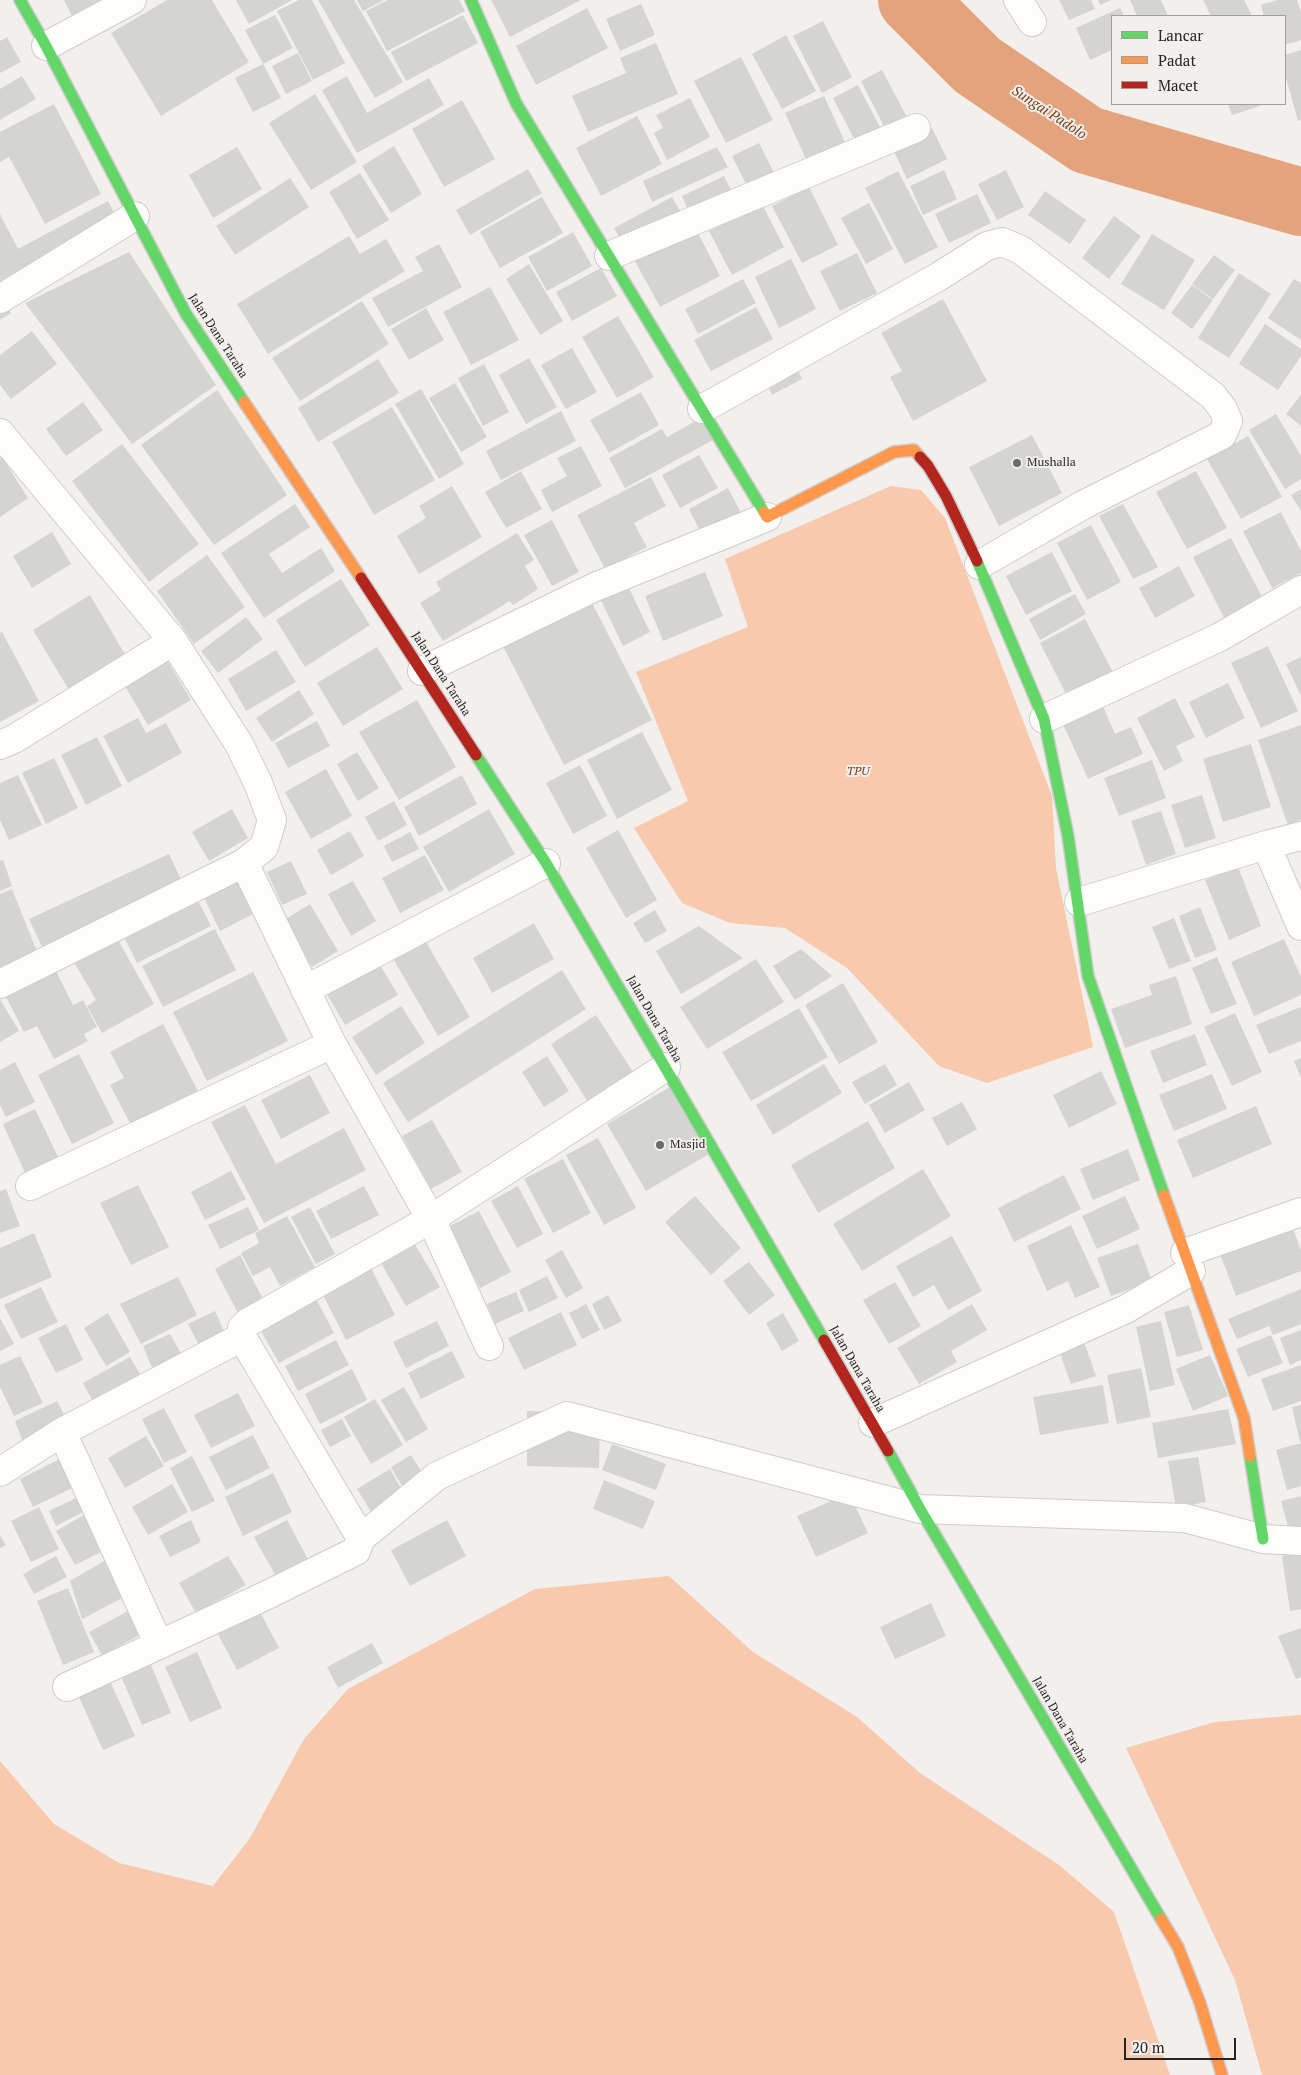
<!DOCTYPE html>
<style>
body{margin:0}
#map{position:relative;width:1301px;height:2075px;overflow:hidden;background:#f2efed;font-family:"PT Serif",serif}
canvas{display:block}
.legend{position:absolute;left:1111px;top:15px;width:175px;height:90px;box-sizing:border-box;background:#f3efec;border:1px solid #a19e9c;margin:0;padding:6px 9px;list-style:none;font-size:15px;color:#252423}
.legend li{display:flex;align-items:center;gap:10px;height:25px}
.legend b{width:25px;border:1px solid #a19e9c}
.scale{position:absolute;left:1124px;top:2038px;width:112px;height:22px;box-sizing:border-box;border:2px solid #252423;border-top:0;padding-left:6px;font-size:15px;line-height:18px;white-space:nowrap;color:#252423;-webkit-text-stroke:4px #f3efec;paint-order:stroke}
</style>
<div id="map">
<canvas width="1301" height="2075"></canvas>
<ul class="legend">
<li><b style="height:6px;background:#63d668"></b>Lancar</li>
<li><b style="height:6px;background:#ff974d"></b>Padat</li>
<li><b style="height:6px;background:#b3261e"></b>Macet</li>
</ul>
<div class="scale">20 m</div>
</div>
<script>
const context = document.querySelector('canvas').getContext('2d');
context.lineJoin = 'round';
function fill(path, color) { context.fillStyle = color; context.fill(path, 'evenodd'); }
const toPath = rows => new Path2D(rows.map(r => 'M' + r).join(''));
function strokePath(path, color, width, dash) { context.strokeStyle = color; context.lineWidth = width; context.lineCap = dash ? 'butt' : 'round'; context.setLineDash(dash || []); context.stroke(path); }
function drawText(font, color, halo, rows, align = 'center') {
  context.font = font + ' "PT Serif",serif'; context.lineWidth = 4; context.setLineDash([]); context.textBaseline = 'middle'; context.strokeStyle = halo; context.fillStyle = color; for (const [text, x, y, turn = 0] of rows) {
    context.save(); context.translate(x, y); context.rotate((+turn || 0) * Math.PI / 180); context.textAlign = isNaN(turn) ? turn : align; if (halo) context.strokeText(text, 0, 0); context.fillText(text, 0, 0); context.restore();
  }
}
const green = toPath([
 [891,486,921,490,945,518,1052,796,1056,868,1093,1047,987,1083,939,1066,847,968,785,928,730,923,682,903,634,828,688,801,636,672,748,627,725,559],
 [669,1576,753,1652,857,1717,920,1773,1059,1865,1114,1912,1170,2075,0,2075,0,1761,54,1824,119,1863,213,1886,250,1838,304,1739,348,1689,535,1589],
 [1301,1715,1301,2075,1262,2075,1235,1980,1126,1748,1215,1722]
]);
const river = toPath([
 [912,0,977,65,1087,140,1301,202]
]);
const building = toPath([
 [64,0,107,0,75,22],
 [167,0,212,0,249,62,161,116,111,33],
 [236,0,292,0,249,24],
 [299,0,312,0,345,63,313,80,277,11],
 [318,0,354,0,403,82,375,98],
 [357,0,384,0,363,11],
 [388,0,459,0,465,11,387,51,366,11],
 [491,0,581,0,510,37],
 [1059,0,1091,0,1095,9,1069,20],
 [1098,0,1111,0,1100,5],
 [1130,0,1161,0,1168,16,1137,16],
 [1203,0,1244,0,1252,16,1211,16],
 [1277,0,1297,0,1301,12,1301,40,1285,45,1285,16,1264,16,1261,5],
 [641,4,655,35,620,51,606,19],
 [587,8,608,48,536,85,516,46],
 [1120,8,1124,16,1112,16,1112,50,1090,60,1076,28],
 [275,15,293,48,263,64,245,30],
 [463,15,478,43,406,81,391,52],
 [823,21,852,77,822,93,793,36],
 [786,35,816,91,782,109,752,54],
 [7,37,21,62,0,73,0,41],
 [656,43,678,94,588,132,572,96,626,73,620,58],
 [1301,50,1301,120,1298,121,1285,74,1285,55],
 [298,53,312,81,286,94,272,66],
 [741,57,773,120,726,143,694,81],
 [263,64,281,98,253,112,235,78],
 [882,70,910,123,888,134,861,81],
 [22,76,36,99,0,120,0,89],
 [347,76,367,113,429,78,444,105,357,153,322,90],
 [858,85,884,135,859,148,833,98],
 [315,94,357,162,311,190,269,123],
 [824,96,853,160,814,177,785,113],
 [690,98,710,137,667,160,654,133,663,128,656,115],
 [462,100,495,159,444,187,412,129],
 [54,104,101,194,45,224,9,157,0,162,0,132],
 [1228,104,1259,104,1260,106,1232,115],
 [637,116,662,164,601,196,576,148],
 [932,128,947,159,907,179,892,147],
 [759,143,778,181,751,194,732,156],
 [394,146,422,194,391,213,362,166],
 [237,147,262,189,213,218,189,175],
 [717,147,728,167,652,202,643,181],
 [528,169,542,193,470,235,456,210],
 [944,170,957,199,923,215,910,186],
 [1006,170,1024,207,997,220,978,184],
 [898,171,938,247,905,264,865,188],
 [360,173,389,220,357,239,329,192],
 [724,176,735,199,692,219,682,196],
 [290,178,309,207,235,255,216,226],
 [809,187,838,245,802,263,772,206],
 [1045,191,1086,220,1070,244,1028,215],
 [977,194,991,223,949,243,935,214],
 [542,197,563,233,500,268,480,232],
 [672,197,686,221,628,253,614,228],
 [108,201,125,233,7,295,0,281,0,214,18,249],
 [869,203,893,249,866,264,841,218],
 [762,204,784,247,732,275,709,231],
 [1114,216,1141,236,1109,279,1082,258],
 [696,229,720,276,660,307,635,261],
 [573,232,592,266,547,291,528,257],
 [1152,234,1195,260,1164,310,1121,284],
 [349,236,360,254,386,239,405,271,268,354,237,304],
 [439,244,462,287,388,327,372,298,423,271,415,257],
 [129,252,216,385,132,444,25,303],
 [857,253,877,293,840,311,820,271],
 [1214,255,1235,270,1213,299,1192,284],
 [791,259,816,309,779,328,755,277],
 [529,264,563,321,540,335,506,279],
 [601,268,617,296,572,321,556,292],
 [1239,273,1271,294,1229,358,1198,338],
 [743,279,756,303,698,334,685,309],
 [1294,279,1301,283,1301,340,1268,318],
 [1192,285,1213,300,1192,329,1171,313],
 [490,287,519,340,471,365,443,312],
 [0,296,11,313,0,320],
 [943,299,987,381,913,421,890,377,902,371,881,333],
 [362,301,389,344,300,401,272,358],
 [756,307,773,339,711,371,694,340],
 [426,308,444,340,409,360,391,329],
 [618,316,654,377,617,398,582,337],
 [1265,324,1301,349,1301,356,1278,390,1239,364],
 [32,331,57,364,11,399,0,385,0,355],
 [572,348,597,392,566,409,541,365],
 [788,351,802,379,772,395,758,366],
 [529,358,557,407,526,424,499,375],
 [378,359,399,393,318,442,298,408],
 [484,364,509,412,483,426,458,378],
 [455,383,487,437,461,452,429,398],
 [421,389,464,464,439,479,395,404],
 [217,390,287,495,214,545,141,445],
 [641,392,659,425,609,453,590,420],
 [1301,395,1301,426,1286,414],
 [83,402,103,430,66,456,46,429],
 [392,407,435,480,374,515,332,442],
 [561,411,576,441,501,480,486,451],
 [1276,414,1301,456,1301,479,1285,489,1249,430],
 [701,418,713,440,625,488,609,458,662,429,667,437],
 [1032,435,1062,493,999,526,969,467],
 [1248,436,1282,497,1241,519,1207,459],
 [122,444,199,544,149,582,72,481],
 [581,446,602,486,552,512,541,490,567,476,557,458],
 [699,455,718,488,680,508,662,475],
 [2,457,28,498,0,517,0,459],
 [521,471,542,509,506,528,485,492],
 [1196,471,1227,528,1187,549,1156,492],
 [651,477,666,506,634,523,647,547,605,569,577,515],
 [452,486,482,537,419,574,397,536,426,518,419,506],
 [728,488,741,513,702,535,689,509],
 [1301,489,1301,511,1291,495],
 [295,504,310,527,269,554,282,573,321,548,335,571,264,618,221,553],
 [1123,504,1158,567,1133,579,1099,516],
 [1281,512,1301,551,1301,573,1272,588,1243,531],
 [552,520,579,572,552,586,524,535],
 [1091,525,1121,582,1087,600,1057,543],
 [52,532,71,564,32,588,13,556],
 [517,533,534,560,525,566,538,589,513,605,510,601,443,641,420,603,441,590,436,582],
 [1231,538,1263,599,1224,618,1193,557],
 [1052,552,1072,591,1026,615,1006,576],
 [207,555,245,607,194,644,157,591],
 [1179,566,1195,596,1155,618,1139,588],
 [705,572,723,616,663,641,645,596],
 [341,579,370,625,305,667,276,620],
 [626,582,650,632,623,646,599,596],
 [1075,594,1086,614,1040,640,1029,619],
 [90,595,126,656,69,690,33,630],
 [590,599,652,720,564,765,502,644],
 [246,617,263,639,218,673,201,651],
 [1085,619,1114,674,1068,698,1040,643],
 [2,632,39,701,0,722,0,633],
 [1268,646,1298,711,1261,728,1231,663],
 [377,647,403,689,343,726,317,683],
 [276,650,296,682,246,711,228,679],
 [165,657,191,700,148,725,123,683],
 [1301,657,1301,696,1286,664],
 [1228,683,1245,718,1206,738,1189,702],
 [299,690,314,714,272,742,256,718],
 [1175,698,1195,737,1176,746,1183,761,1164,771,1137,718],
 [417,700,456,767,399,800,359,732],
 [1103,706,1115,734,1131,727,1143,754,1088,779,1063,724],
 [138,718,146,733,166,723,182,753,128,783,103,736],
 [317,721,330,746,288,768,275,743],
 [1301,725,1301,820,1288,825,1258,740],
 [642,732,672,790,617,819,587,760],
 [97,737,122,786,86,805,61,755],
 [1251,744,1271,807,1223,822,1203,759],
 [357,752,379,788,358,801,337,764],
 [54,758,78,808,46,824,22,773],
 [1152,760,1166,798,1119,816,1104,778],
 [580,765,607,816,573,834,546,783],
 [326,769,352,816,311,839,285,792],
 [18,775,42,825,9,840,0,820,0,783],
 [462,775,477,804,419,836,404,807],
 [1202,795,1216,838,1185,848,1171,805],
 [394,801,407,825,378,841,365,817],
 [232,809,248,838,209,861,192,832],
 [489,809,515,854,449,892,423,847],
 [1161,811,1176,854,1146,865,1131,821],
 [618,830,657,900,626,918,586,848],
 [350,831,364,856,331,875,317,850],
 [410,832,419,849,392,862,384,846],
 [169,854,186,890,46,955,29,919],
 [425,855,444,890,400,913,382,878],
 [3,860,12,886,0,891,0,861],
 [291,861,307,894,282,905,267,872],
 [1238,867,1261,926,1229,940,1205,880],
 [238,878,255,913,220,931,203,896],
 [353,881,376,921,351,936,328,894],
 [12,889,38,954,0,970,0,894],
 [196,897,211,926,137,963,122,933],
 [310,904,338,951,312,967,284,920],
 [1200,907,1217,950,1195,958,1179,916],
 [655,910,667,931,645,943,633,923],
 [1174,918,1191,961,1169,969,1152,927],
 [534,923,554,959,492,993,473,958],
 [699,926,743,958,681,994,656,951],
 [215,929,236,970,163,1007,142,966],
 [423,937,470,1017,438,1036,391,955],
 [117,938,154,1004,102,1033,87,1006,96,1000,74,962],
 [1284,939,1301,977,1301,995,1254,1016,1231,962],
 [801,949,832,976,795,1000,773,966],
 [1217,957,1237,1004,1211,1014,1192,968],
 [756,959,784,1002,707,1049,680,1007],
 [377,960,398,995,345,1025,325,991],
 [55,969,73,1005,83,1000,97,1027,84,1034,88,1041,54,1059,37,1026,24,1032,5,995],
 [562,970,586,1009,408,1122,383,1083],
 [253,972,288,1041,207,1081,173,1012],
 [1176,976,1192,1024,1125,1048,1111,1009,1152,995,1149,985],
 [843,983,878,1042,839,1064,805,1005],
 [0,999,19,1031,0,1042],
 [401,1006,425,1043,376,1075,352,1037],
 [1301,1007,1301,1041,1269,1054,1256,1025],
 [799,1008,828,1057,751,1101,722,1052],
 [1235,1013,1262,1072,1232,1086,1204,1027],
 [596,1015,633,1072,588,1102,551,1044],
 [163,1024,198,1091,132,1127,110,1085,124,1078,110,1052],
 [1195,1034,1207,1065,1163,1083,1150,1051],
 [79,1054,114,1123,72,1144,38,1075],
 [547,1056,569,1091,544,1107,522,1072],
 [1301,1058,1301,1078,1294,1061],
 [15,1062,35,1102,6,1117,0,1105,0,1070],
 [824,1064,842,1093,773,1135,756,1105],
 [885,1064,897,1085,865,1104,852,1082],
 [1101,1071,1117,1104,1069,1128,1053,1095],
 [1212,1074,1227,1109,1174,1131,1159,1095],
 [310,1075,330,1113,281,1139,261,1100],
 [909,1082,925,1110,885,1133,869,1105],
 [670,1087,709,1154,646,1191,607,1124],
 [962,1102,977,1129,947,1146,932,1118],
 [245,1105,276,1164,344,1128,366,1170,264,1223,211,1122],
 [1256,1106,1272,1144,1193,1178,1177,1140],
 [35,1109,58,1157,25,1173,3,1124],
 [432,1120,462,1172,431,1189,402,1136],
 [868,1121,895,1168,818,1213,791,1165],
 [598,1138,636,1208,604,1225,566,1155],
 [1128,1149,1140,1180,1093,1200,1080,1169],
 [563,1159,591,1213,553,1233,524,1179],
 [923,1169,951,1216,862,1271,833,1224],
 [231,1171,246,1199,205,1220,191,1192],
 [1064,1175,1081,1209,1014,1242,998,1208],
 [138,1185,169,1247,131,1265,100,1203],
 [364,1186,379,1215,331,1239,316,1211],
 [518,1186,543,1234,517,1248,491,1201],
 [6,1189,20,1226,0,1233,0,1191],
 [695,1196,741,1248,711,1275,665,1222],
 [1125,1196,1140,1229,1097,1249,1082,1216],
 [248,1207,259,1230,220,1249,208,1225],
 [310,1207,335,1254,316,1264,291,1217],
 [479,1211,511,1272,480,1288,448,1227],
 [287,1216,315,1267,280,1286,270,1267,253,1276,241,1253,259,1243,255,1233],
 [1291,1223,1301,1250,1301,1271,1236,1296,1219,1251],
 [1071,1225,1100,1287,1075,1298,1068,1281,1047,1291,1027,1246],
 [34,1233,52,1277,0,1299,0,1248],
 [952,1236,982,1291,948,1310,934,1285,913,1297,896,1266],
 [413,1241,440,1287,406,1306,379,1260],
 [1138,1244,1152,1281,1111,1296,1097,1258],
 [562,1250,583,1288,566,1298,545,1260],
 [240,1255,263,1299,238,1313,215,1269],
 [749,1262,775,1295,749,1315,723,1281],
 [371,1268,395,1315,346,1340,322,1293],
 [547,1276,558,1298,529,1312,519,1290],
 [178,1277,197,1315,141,1344,120,1304],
 [895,1282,921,1326,889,1344,863,1300],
 [41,1287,58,1322,21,1339,4,1305],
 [1301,1289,1301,1324,1273,1335,1269,1326,1237,1339,1228,1319],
 [516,1292,524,1311,495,1324,487,1304],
 [608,1295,622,1321,604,1330,592,1304],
 [315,1297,334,1333,279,1363,259,1327],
 [586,1304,600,1330,582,1339,569,1313],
 [972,1304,987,1330,951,1351,957,1362,919,1384,897,1348],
 [1189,1305,1203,1350,1177,1357,1164,1312],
 [215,1311,228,1341,200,1347,188,1324],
 [561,1312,577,1345,524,1370,508,1338],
 [108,1313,130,1352,106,1366,84,1328],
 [783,1313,799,1341,782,1351,766,1323],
 [0,1318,14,1344,0,1351],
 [437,1321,449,1346,406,1368,393,1342],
 [1161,1321,1175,1385,1150,1391,1136,1327],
 [66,1324,83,1360,56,1373,38,1338],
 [1301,1330,1301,1360,1290,1365,1280,1338],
 [1081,1333,1096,1376,1071,1384,1056,1342],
 [170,1334,184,1359,155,1375,143,1346],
 [1271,1335,1283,1363,1248,1377,1236,1349],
 [336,1340,349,1365,298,1391,285,1366],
 [452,1351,465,1377,421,1399,408,1373],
 [1210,1355,1228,1396,1193,1411,1176,1369],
 [20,1356,43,1403,14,1416,0,1387,0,1365],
 [130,1357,146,1384,98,1411,83,1383],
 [1301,1365,1301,1401,1273,1411,1261,1379],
 [1141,1368,1151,1417,1117,1424,1107,1375],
 [352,1369,367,1400,320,1424,305,1394],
 [1103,1385,1109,1423,1040,1435,1033,1397],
 [404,1387,428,1429,406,1442,381,1400],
 [238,1393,255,1426,211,1448,194,1415],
 [375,1399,403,1445,371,1464,344,1417],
 [57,1401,68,1422,25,1448,15,1421],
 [1301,1405,1301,1442,1300,1442,1292,1407],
 [164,1408,187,1452,164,1463,142,1419],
 [1228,1409,1236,1444,1158,1458,1152,1423],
 [527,1411,600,1413,599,1468,527,1466],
 [342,1419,351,1436,330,1447,321,1430],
 [253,1435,270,1468,226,1490,209,1457],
 [146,1436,164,1466,125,1488,108,1458],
 [1301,1443,1301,1486,1287,1490,1276,1450],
 [612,1444,666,1464,656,1490,602,1470],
 [411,1455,434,1492,413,1505,391,1467],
 [192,1456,215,1501,192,1512,170,1468],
 [64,1457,78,1485,33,1507,20,1479],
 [1198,1457,1206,1502,1176,1508,1168,1461],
 [390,1469,410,1504,378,1523,357,1489],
 [273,1473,292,1512,243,1536,225,1497],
 [604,1480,655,1501,643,1529,593,1509],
 [172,1484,188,1512,148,1535,132,1507],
 [849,1493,868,1533,816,1557,797,1516],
 [1301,1496,1301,1527,1289,1530,1281,1501],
 [76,1498,83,1512,56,1526,49,1511],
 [39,1507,59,1549,31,1562,11,1521],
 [84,1515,103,1551,75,1565,56,1531],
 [191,1520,201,1542,170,1557,159,1536],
 [287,1520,311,1565,279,1582,254,1537],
 [447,1520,466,1556,410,1586,391,1550],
 [0,1535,6,1545,0,1548],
 [1301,1553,1301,1609,1290,1611,1282,1556],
 [56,1556,67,1577,34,1594,23,1574],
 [228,1556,246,1585,196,1613,179,1583],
 [111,1557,130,1594,82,1619,70,1581],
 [68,1588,94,1652,63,1665,37,1601],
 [931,1603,946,1636,895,1659,880,1627],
 [132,1609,144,1633,102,1655,89,1632],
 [260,1612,279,1648,237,1670,218,1634],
 [1301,1628,1301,1677,1296,1679,1278,1636],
 [372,1643,383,1663,338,1688,327,1667],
 [197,1652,222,1708,190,1722,165,1667],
 [151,1665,171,1713,142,1725,121,1676],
 [110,1681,135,1736,103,1750,78,1695]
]);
const street = toPath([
 [1018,0,1032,22],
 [46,46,132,0],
 [609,256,916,128],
 [0,299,135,216],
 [702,409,938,277,987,246,1002,242,1021,250,1213,396,1223,409,1228,421,1222,435,1083,505,979,565],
 [0,433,173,641,239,744,258,783,272,820,264,847,244,863,332,1044,431,1219,489,1346],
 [422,671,595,587,767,517],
 [1044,719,1220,637,1301,590],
 [0,745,14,739,173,641],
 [1266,845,1301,926],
 [1079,902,1266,845,1301,836],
 [0,984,244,863],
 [305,990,546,863],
 [30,1186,332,1044],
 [1185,1253,1301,1212],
 [873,1423,1126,1309,1191,1271],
 [62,1432,159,1645],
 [0,1472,62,1432,242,1337],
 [361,1538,437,1476,567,1416,920,1509,1185,1518,1263,1539,1301,1541],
 [67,1687,265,1596,356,1551,361,1538,242,1337,242,1328,247,1323,431,1219,666,1067]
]);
const fast = toPath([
 [20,0,46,46,186,314,244,402],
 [471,0,516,103,764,512],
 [977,561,1044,719,1068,836,1088,976,1164,1195],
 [476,755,546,863,824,1340],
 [888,1451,920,1509,1161,1919],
 [1250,1456,1263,1539]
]);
const slow = toPath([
 [244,402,361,578],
 [764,512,767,517,894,452,914,450,920,457],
 [1164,1195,1244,1418,1250,1456],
 [1161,1919,1178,1947,1200,2003,1222,2075]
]);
const jam = toPath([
 [920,457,928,466,946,496,977,561],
 [361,578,476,755],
 [824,1340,888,1451]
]);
const markers = [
 [1017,463,5,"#6d6b6a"],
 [660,1145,5,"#6d6b6a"]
];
const streetNames = [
 ["Jalan Dana Taraha",218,336,57],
 ["Jalan Dana Taraha",441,674,57],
 ["Jalan Dana Taraha",654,1019,60],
 ["Jalan Dana Taraha",857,1369,60],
 ["Jalan Dana Taraha",1060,1720,60]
];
const poiNames = [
 ["Mushalla",1027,463],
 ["Masjid",670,1145]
];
const parkNames = [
 ["TPU",858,772]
];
const waterNames = [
 ["Sungai Padolo",1049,113,33]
];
fill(green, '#f8c9ad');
strokePath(river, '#e3a47d', 68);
fill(building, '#d4d4d3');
strokePath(street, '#cfcccb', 30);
strokePath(fast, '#cfcccb', 14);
strokePath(slow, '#cfcccb', 14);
strokePath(jam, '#cfcccb', 14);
strokePath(street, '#fdfdfc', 28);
strokePath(fast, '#63d668', 11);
strokePath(slow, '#ff974d', 11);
strokePath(jam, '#b3261e', 11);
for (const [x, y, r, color] of markers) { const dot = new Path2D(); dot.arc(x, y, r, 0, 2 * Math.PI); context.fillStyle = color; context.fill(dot); strokePath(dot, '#f3efec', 2); }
drawText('12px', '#252423', '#f3efec', streetNames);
drawText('12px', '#252423', '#f3efec', poiNames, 'left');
drawText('italic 12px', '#773d15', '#f3efec', parkNames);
drawText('italic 14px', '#773d16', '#f3efec', waterNames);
</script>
